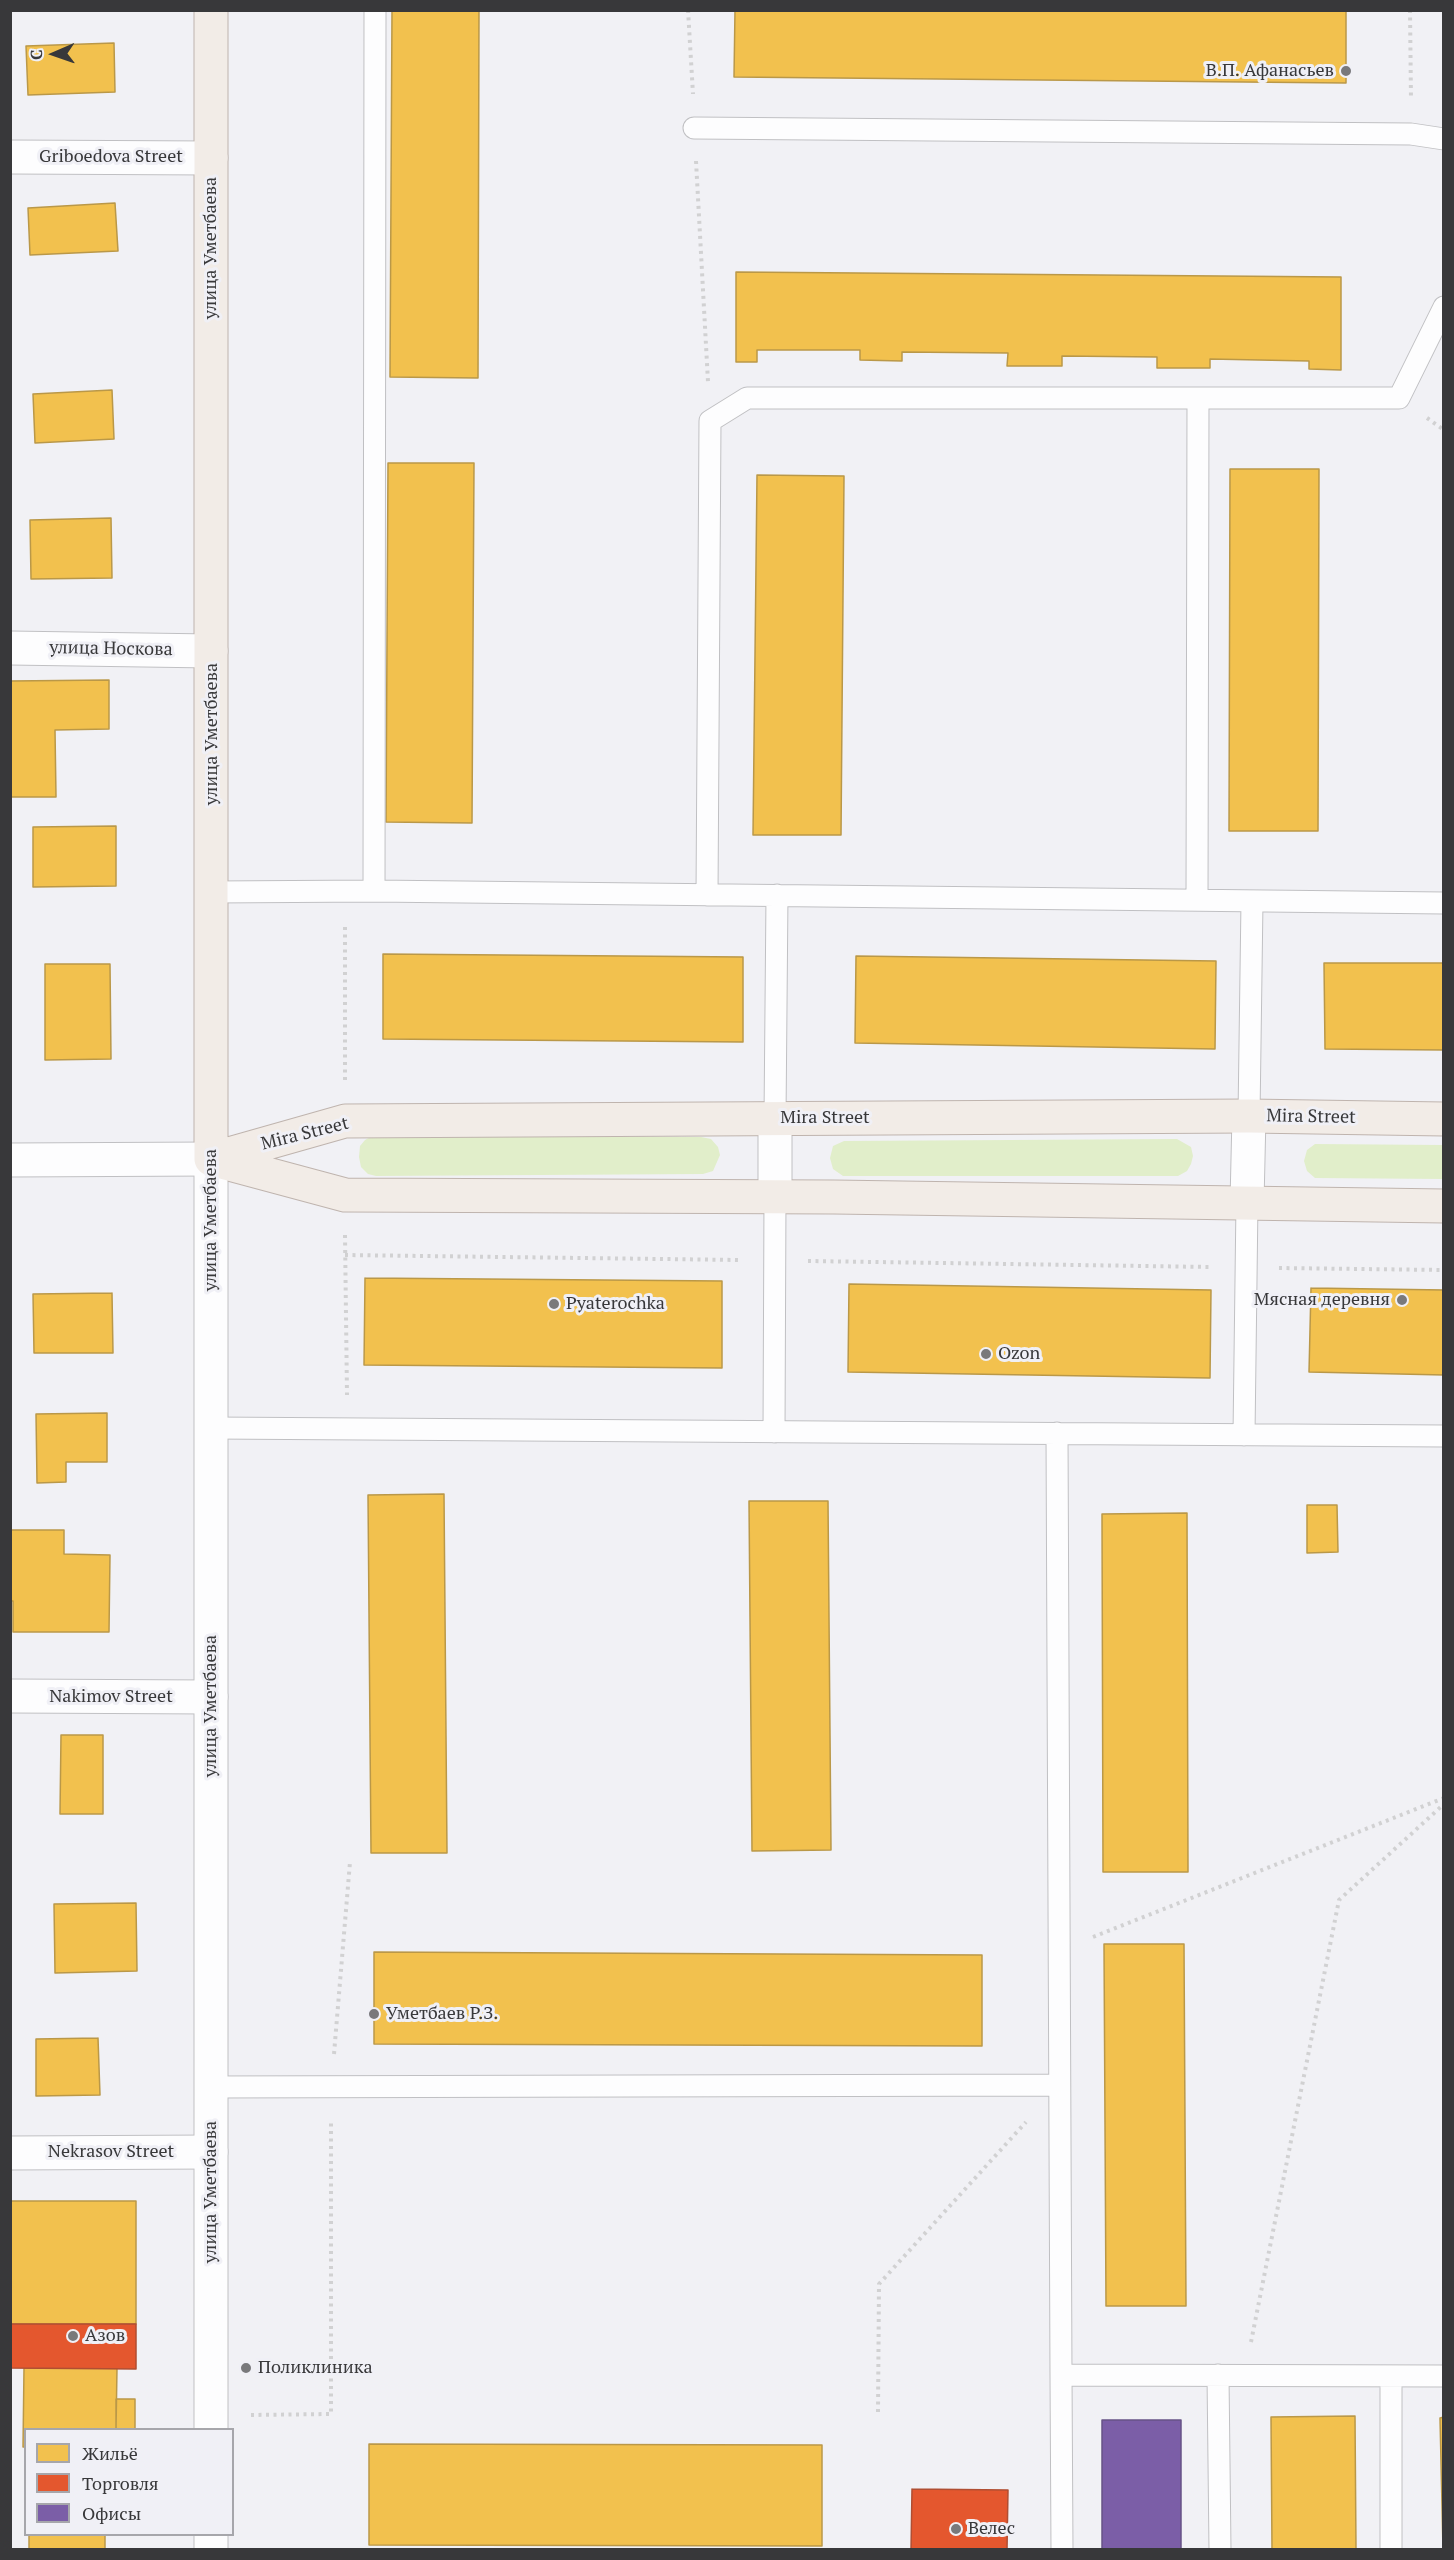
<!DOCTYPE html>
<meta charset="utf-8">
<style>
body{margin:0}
#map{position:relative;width:1454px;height:2560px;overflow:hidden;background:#f1f1f5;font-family:"PT Serif",serif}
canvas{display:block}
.frame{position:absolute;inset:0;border:12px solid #38383a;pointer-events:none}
.legend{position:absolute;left:24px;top:2428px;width:210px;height:108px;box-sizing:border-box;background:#f0f0f6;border:2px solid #a6a6ab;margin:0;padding:8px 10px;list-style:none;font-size:18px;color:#38383a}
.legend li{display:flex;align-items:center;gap:12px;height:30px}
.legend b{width:30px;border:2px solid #a6a6ab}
.north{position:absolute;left:24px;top:24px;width:60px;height:60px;-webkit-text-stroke:4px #f0f0f6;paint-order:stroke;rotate:268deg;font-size:16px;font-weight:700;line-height:24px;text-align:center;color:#38383a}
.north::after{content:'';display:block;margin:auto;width:21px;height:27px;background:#38383a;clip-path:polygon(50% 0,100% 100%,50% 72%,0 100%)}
</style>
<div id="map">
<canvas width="1454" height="2560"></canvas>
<div class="frame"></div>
<ul class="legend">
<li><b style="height:16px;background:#f2c14e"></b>Жильё</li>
<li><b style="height:16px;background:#e4572e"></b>Торговля</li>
<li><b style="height:16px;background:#7b5ea7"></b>Офисы</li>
</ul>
<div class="north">С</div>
</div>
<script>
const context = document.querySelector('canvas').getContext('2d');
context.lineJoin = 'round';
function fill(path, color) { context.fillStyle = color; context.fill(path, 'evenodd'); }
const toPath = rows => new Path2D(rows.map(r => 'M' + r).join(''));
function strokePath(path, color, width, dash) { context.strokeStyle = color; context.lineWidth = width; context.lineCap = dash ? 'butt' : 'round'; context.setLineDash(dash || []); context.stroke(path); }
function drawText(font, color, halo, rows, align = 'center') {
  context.font = font + ' "PT Serif",serif'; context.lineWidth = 6; context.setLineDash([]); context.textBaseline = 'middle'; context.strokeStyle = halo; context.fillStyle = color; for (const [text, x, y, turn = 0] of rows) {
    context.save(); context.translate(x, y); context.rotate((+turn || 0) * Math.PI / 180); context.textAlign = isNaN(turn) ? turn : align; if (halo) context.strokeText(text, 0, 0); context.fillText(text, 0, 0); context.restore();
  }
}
const green = toPath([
 [374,1135,701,1137,711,1139,718,1147,720,1155,713,1171,703,1174,376,1176,368,1174,361,1167,359,1157,360,1146,365,1140],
 [1177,1139,1191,1147,1193,1156,1191,1164,1187,1171,1178,1176,843,1176,833,1169,830,1158,833,1146,844,1141],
 [1315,1144,1443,1145,1443,1179,1315,1178,1307,1171,1304,1161,1307,1150]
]);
const homes = toPath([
 [392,10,479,10,478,378,390,377,392,10],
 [735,10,1346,10,1346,83,734,77,735,10],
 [114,43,115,92,28,95,26,46,114,43],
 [115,203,118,251,30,255,28,208,115,203],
 [736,272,1341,277,1341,370,1309,369,1309,361,1210,359,1210,368,1157,368,1157,357,1062,356,1062,366,1007,366,1008,353,902,352,902,361,860,360,860,350,757,350,757,362,736,362,736,272],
 [112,390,114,439,35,443,33,394,112,390],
 [388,463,474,463,472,823,386,822,388,463],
 [1230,469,1319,469,1318,831,1229,831,1230,469],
 [757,475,844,476,841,835,753,835,757,475],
 [111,518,112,578,31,579,30,520,111,518],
 [109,680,109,729,55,730,56,797,10,797,10,681,109,680],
 [116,826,116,886,33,887,33,827,116,826],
 [383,954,743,957,743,1042,383,1039,383,954],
 [856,956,1216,961,1215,1049,855,1043,856,956],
 [1324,963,1444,963,1444,1050,1325,1049,1324,963],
 [45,964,110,964,111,1059,45,1060,45,964],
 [365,1278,722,1281,722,1368,364,1365,365,1278],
 [849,1284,1211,1290,1210,1378,848,1372,849,1284],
 [1311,1288,1444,1290,1444,1375,1309,1372,1311,1288],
 [112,1293,113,1353,34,1353,33,1294,112,1293],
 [107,1413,107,1462,66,1462,66,1482,37,1483,36,1414,107,1413],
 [444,1494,447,1853,371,1853,368,1495,444,1494],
 [749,1501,828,1501,831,1850,752,1851,749,1501],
 [1307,1505,1337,1505,1338,1552,1307,1553,1307,1505],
 [1187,1513,1188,1872,1103,1872,1102,1514,1187,1513],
 [10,1530,64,1530,64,1554,110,1555,109,1632,13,1632,13,1601,10,1601,10,1530],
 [61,1735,103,1735,103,1814,60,1814,61,1735],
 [136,1903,137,1971,55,1973,54,1904,136,1903],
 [1104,1944,1184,1944,1186,2306,1106,2306,1104,1944],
 [374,1952,982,1955,982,2046,374,2044,374,1952],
 [98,2038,100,2095,36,2096,36,2039,98,2038],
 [10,2201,136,2201,136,2324,10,2324,10,2201],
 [24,2368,117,2368,116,2430,26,2430,26,2447,23,2447,24,2368],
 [116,2399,135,2399,135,2430,116,2430,116,2399],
 [1355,2416,1356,2550,1272,2550,1271,2417,1355,2416],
 [1444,2417,1444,2550,1443,2550,1440,2418,1444,2417],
 [369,2444,822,2445,822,2546,369,2545,369,2444],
 [29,2534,105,2534,105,2550,29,2550,29,2534]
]);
const shops = toPath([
 [10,2324,136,2324,136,2369,10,2368,10,2324],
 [912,2489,1008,2490,1007,2550,911,2550,912,2489]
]);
const offices = toPath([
 [1102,2420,1181,2420,1181,2550,1102,2550,1102,2420]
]);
const path = toPath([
 [688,10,693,94],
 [1410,10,1411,100],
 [696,161,708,382],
 [1427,418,1444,430],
 [345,1080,345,926],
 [345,1235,347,1395],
 [345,1255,740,1260],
 [808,1261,1211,1267],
 [1279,1268,1444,1270],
 [1093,1937,1444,1798],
 [334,2054,350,1862],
 [1251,2342,1339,1900,1444,1804],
 [878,2412,879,2284,1026,2122],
 [251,2415,331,2414,331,2121]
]);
const service = toPath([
 [375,10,374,891,1444,903],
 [694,128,1411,134,1444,139],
 [212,892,374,891],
 [707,895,710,421,747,398,1399,398,1444,307],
 [1197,900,1198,398],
 [1249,1116,1252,901],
 [775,1118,777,895],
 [211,1428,1444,1436],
 [774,1432,775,1197],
 [1057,1433,1061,2375,1444,2376],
 [1244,1435,1247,1202],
 [211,2087,1059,2085],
 [1061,2375,1062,2550],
 [1218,2375,1220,2550],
 [1391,2550,1391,2376]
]);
const minor = toPath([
 [10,157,211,158],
 [10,648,211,651],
 [10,1160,211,1159],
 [775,1197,775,1118],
 [1247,1202,1249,1116],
 [10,1696,211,1697],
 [10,2153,211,2152]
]);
const tertiary = toPath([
 [211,2430,211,1159],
 [211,2550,211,2534]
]);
const primary = toPath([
 [211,10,211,1159],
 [211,1159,345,1121,1249,1116,1444,1119],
 [211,1159,345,1195,834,1197,1444,1206]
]);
const markers = [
 [1346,71,6,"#79797b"],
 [1402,1300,6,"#79797b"],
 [554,1304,6,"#79797b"],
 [986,1354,6,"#79797b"],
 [374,2014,6,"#79797b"],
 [73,2336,6,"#79797b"],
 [246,2368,6,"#79797b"],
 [956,2529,6,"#79797b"]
];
const poiNames = [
 ["В.П. Афанасьев",1334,71,"right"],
 ["Мясная деревня",1390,1300,"right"],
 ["Pyaterochka",566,1304],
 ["Ozon",998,1354],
 ["Уметбаев Р.З.",386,2014],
 ["Азов",85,2336],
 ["Поликлиника",258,2368],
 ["Велес",968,2529]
];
const streetNames = [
 ["Griboedova Street",111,157],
 ["улица Уметбаева",211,248,-90],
 ["улица Носкова",111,649,1],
 ["улица Уметбаева",212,734,-90],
 ["Mira Street",1311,1117,1],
 ["Mira Street",825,1118],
 ["Mira Street",305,1134,-14],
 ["улица Уметбаева",211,1220,-90],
 ["Nakimov Street",111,1697],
 ["улица Уметбаева",211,1706,-90],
 ["Nekrasov Street",111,2152],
 ["улица Уметбаева",211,2192,-90]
];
fill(green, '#e1eeca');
fill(homes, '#f2c14e');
strokePath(homes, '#ba9848', 1.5);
fill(shops, '#e4572e');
strokePath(shops, '#b04e32', 1.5);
fill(offices, '#7b5ea7');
strokePath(offices, '#675386', 1.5);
strokePath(service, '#c0c0c3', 23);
strokePath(minor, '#c0c0c3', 35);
strokePath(tertiary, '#c0c0c3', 35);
strokePath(primary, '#bfb4ae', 35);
strokePath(path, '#d1d1d2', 4, [3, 4.5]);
strokePath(service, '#fdfdfe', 21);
strokePath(minor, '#fdfdfe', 33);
strokePath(tertiary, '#fdfdfe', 33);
strokePath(primary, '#f2ece7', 33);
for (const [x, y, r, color] of markers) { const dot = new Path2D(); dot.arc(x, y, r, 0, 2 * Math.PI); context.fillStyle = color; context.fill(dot); strokePath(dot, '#f0f0f6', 2); }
drawText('18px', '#38383a', '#f0f0f6', poiNames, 'left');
drawText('18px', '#38383a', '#f0f0f6', streetNames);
</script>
